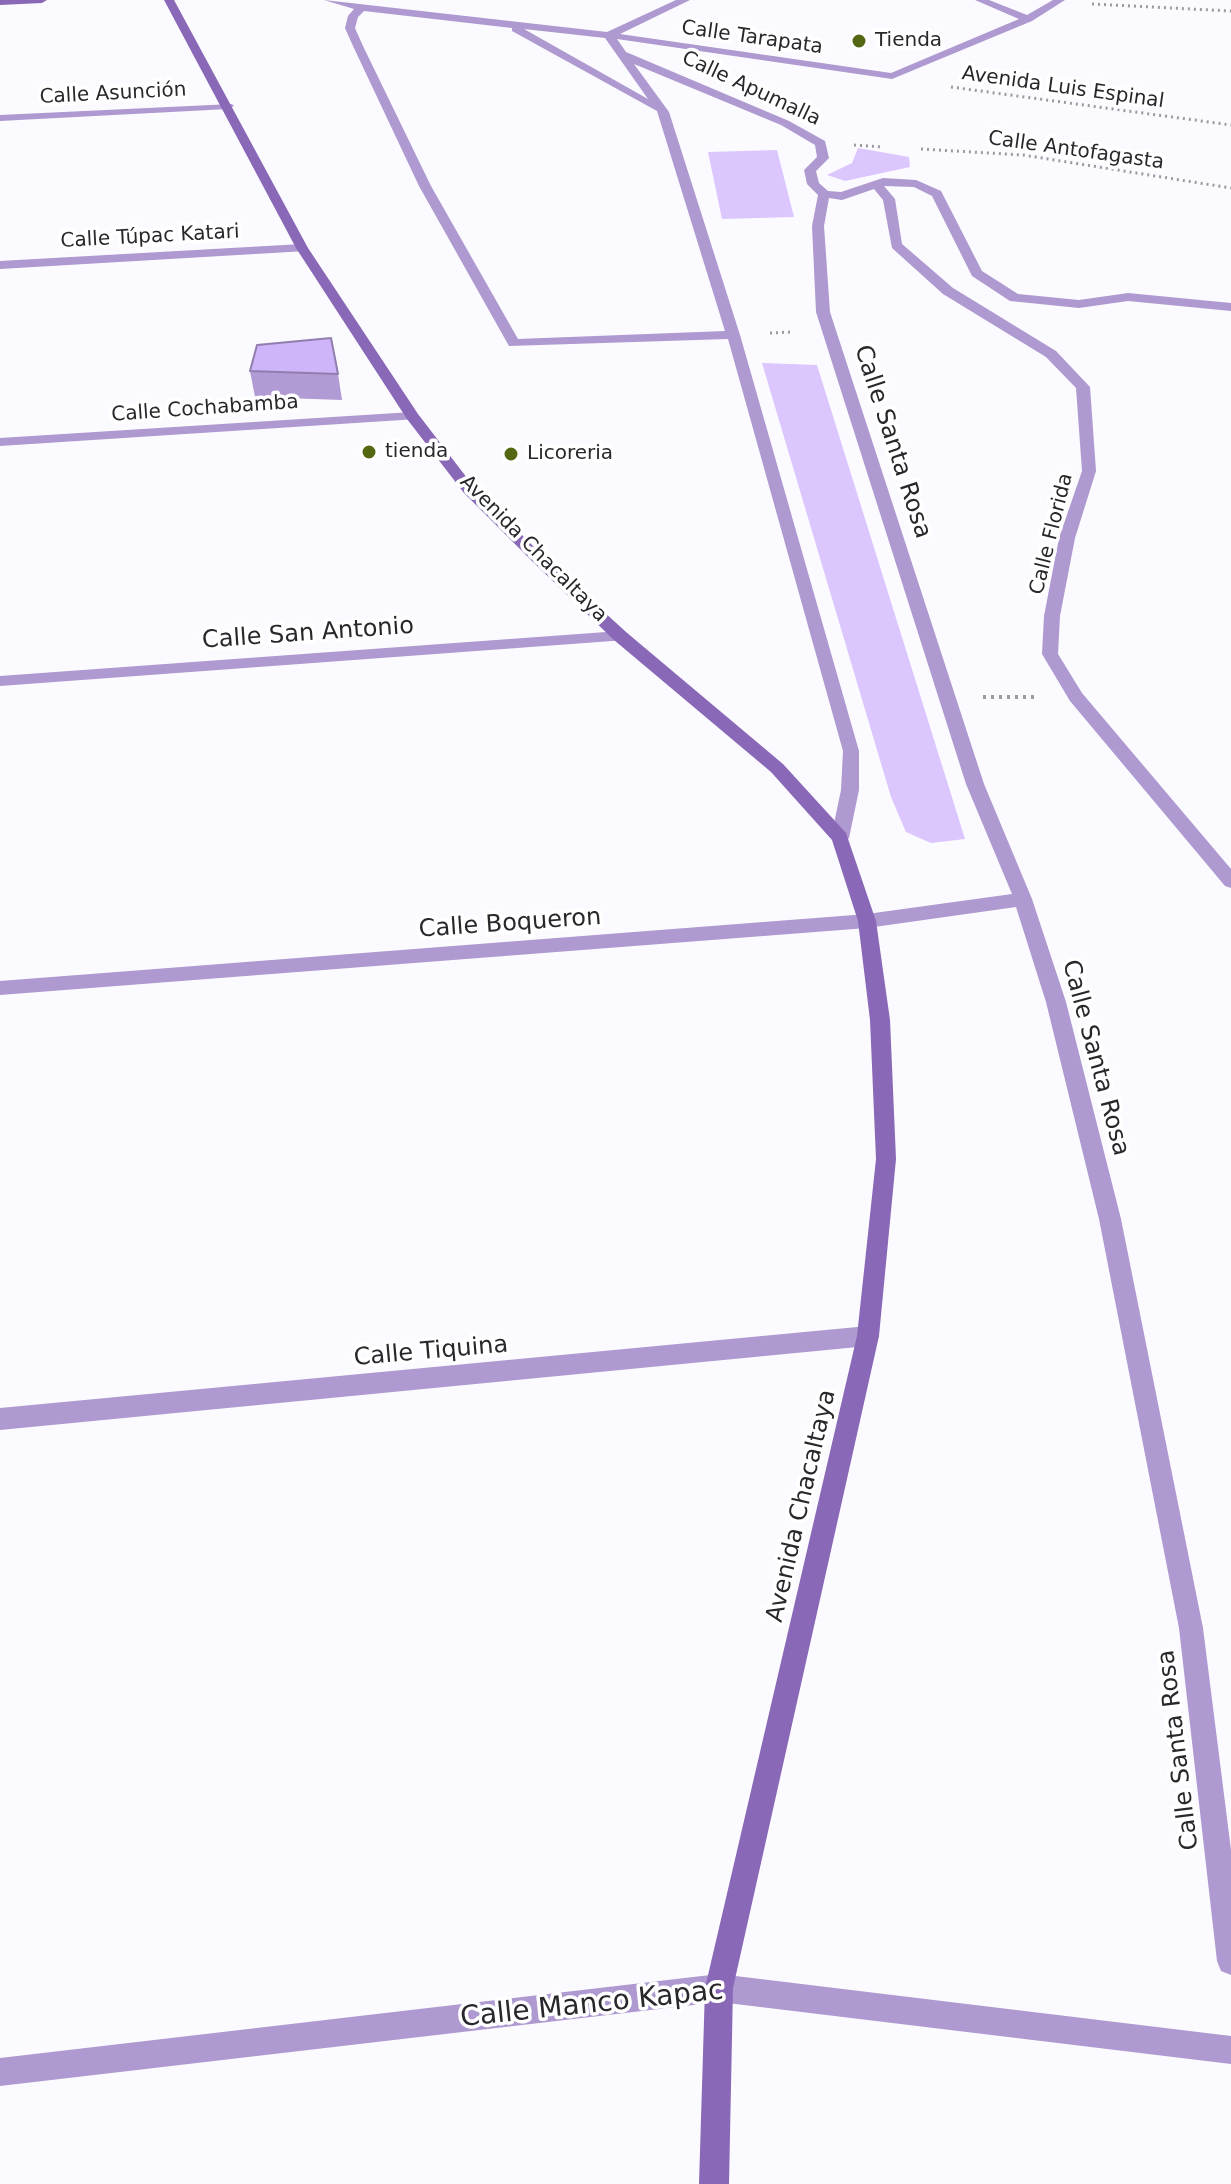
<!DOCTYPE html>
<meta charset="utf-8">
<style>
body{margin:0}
canvas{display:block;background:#fbfafe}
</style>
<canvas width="1231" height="2184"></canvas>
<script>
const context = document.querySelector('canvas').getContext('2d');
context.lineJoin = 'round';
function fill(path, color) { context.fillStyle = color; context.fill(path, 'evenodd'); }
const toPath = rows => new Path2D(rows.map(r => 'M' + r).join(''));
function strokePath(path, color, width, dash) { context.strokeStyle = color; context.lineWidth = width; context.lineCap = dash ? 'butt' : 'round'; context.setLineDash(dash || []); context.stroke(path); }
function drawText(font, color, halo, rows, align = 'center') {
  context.font = font + ' "DejaVu Sans",sans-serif'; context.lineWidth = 7; context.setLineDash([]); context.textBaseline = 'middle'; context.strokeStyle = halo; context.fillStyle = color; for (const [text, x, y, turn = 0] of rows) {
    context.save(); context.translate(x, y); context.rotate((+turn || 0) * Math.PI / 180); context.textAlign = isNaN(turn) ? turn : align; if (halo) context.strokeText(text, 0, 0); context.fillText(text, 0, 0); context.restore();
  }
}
const green = toPath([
 [858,148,909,157,910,167,845,181,827,175,852,163],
 [777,150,794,217,722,219,708,152],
 [762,363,817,365,965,839,931,843,906,832,891,797]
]);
const pathFar1 = toPath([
 [1092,4,1231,11],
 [951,87,1231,125],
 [854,145,883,147],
 [921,149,1023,155,1231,188],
 [770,333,792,332]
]);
const path = toPath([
 [983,697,1037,697]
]);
const street = toPath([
 [324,0,607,32,676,0,690,0,620,34,891,73,1019,19,975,0,989,0,1027,15,1053,0,1065,0,1032,21,892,79,617,39,626,52,789,121,825,141,829,158,816,171,819,183,828,191,841,192,883,178,916,180,941,191,982,271,1018,294,1079,300,1128,293,1231,303,1231,311,1128,301,1079,308,1010,301,972,276,932,196,914,187,884,186,895,199,902,244,953,288,1056,351,1090,387,1096,471,1075,538,1060,616,1058,654,1082,693,1231,869,1231,888,1225,886,1070,701,1042,654,1044,616,1059,538,1082,471,1076,388,1046,357,943,294,892,248,883,200,874,189,842,200,829,198,824,226,830,312,984,784,1032,899,1066,1002,1121,1219,1203,1628,1231,1850,1231,1975,1221,1971,1217,1961,1179,1628,1099,1219,1046,1002,1016,907,867,928,0,995,0,981,867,914,1012,894,966,784,816,312,812,226,818,195,807,184,804,170,817,157,815,145,781,125,634,64,669,112,740,335,859,751,859,790,849,838,840,844,831,838,841,790,843,751,728,339,509,346,419,186,353,46,345,28,348,16,354,9,324,0],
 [364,11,512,28,512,31,657,111,725,331,518,339,431,186,363,46,355,28,358,17,364,11],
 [524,29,605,38,648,99,524,29],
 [232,104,234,106,228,109,0,121,0,115,232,104],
 [302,244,308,248,306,251,0,269,0,261,302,244],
 [412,412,419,416,417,419,0,446,0,438,412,412],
 [620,631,626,632,626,640,0,686,0,676,620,631],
 [868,1326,876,1329,879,1336,876,1343,868,1346,0,1430,0,1408,868,1326],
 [719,1974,1231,2036,1231,2064,719,2002,0,2086,0,2058,719,1974]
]);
const secondary = toPath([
 [0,0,47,0,42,3,0,5,0,0],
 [164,0,174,0,308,248,418,414,474,487,542,555,626,632,783,764,846,833,876,921,890,1020,896,1159,879,1336,733,1988,729,2184,699,2184,705,1988,857,1336,876,1159,870,1020,858,921,832,840,771,772,614,640,532,561,464,493,407,419,296,248,164,0]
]);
const wall = toPath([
 [250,371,338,374,342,400,255,397]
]);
const building = toPath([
 [331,338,338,374,250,371,257,345,331,338]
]);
const markers = [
 [859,41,8,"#546712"],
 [369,452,8,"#546712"],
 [511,454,8,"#546712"]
];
const farStreetnames = [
 ["Calle Tarapata",752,38,8],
 ["Avenida Luis Espinal",1063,88,8],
 ["Calle Apumalla",751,89,25],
 ["Calle Asunción",113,94,-3],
 ["Calle Antofagasta",1076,151,8],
 ["Calle Túpac Katari",150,237,-3],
 ["Calle Cochabamba",205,409,-4],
 ["Calle Florida",1052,534,-76],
 ["Avenida Chacaltaya",533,549,45]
];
const farPoinames = [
 ["Tienda",875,41],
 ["tienda",385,452],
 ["Licoreria",527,454]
];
const streetNames = [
 ["Calle Santa Rosa",892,442,72],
 ["Calle San Antonio",308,634,-4],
 ["Calle Boqueron",510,924,-4],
 ["Calle Santa Rosa",1095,1058,75],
 ["Calle Tiquina",431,1352,-5],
 ["Avenida Chacaltaya",802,1506,-77],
 ["Calle Santa Rosa",1179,1750,-97]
];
const nearStreetnames = [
 ["Calle Manco Kapac",592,2005,-6]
];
fill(green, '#dbc6fd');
strokePath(pathFar1, '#9b9a9e', 3, [2, 4]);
strokePath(path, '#9b9a9e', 4, [3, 5]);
fill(street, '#ae99d0');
fill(secondary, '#8a68b8');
fill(wall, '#b19bd5');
fill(building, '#ceb4f8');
strokePath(building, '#907eae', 2);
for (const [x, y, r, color] of markers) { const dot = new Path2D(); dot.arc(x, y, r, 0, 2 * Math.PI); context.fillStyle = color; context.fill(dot); strokePath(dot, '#fff', 3); }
drawText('20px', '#29272b', '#fff', farStreetnames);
drawText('20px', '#29272b', '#fff', farPoinames, 'left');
drawText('24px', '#29272b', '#fff', streetNames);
drawText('28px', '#29272b', '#fff', nearStreetnames);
</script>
